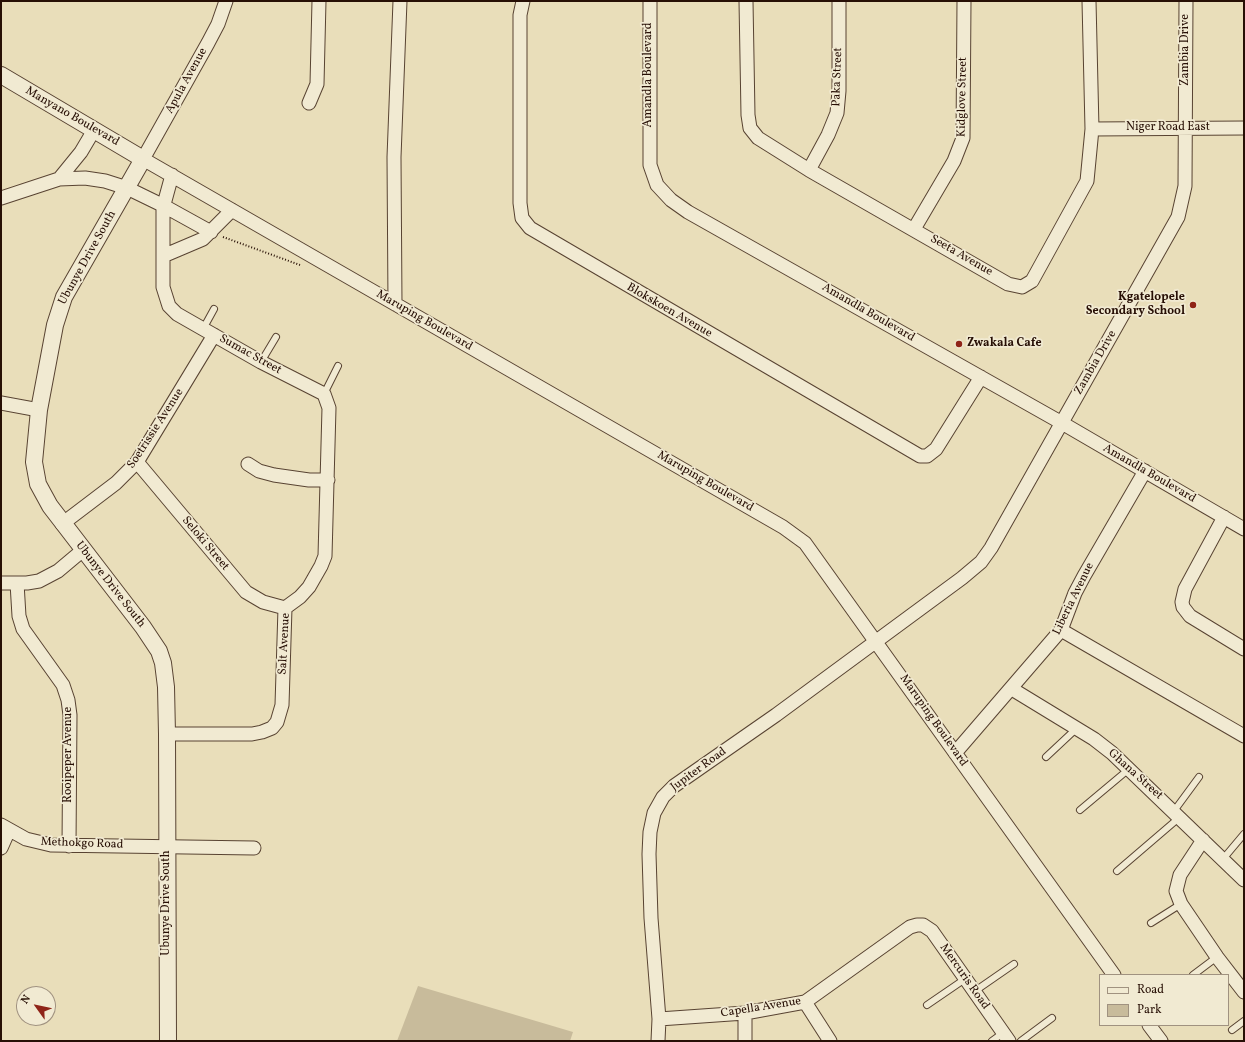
<!DOCTYPE html>
<style>
body{margin:0}
#map{position:relative;width:1245px;height:1042px;overflow:hidden;background:#e9deba;font-family:Vollkorn,serif}
canvas{display:block}
.frame{position:absolute;inset:0;border:2px solid #270f05;pointer-events:none}
.legend{position:absolute;left:1099px;top:974px;width:130px;height:52px;box-sizing:border-box;background:#f1ead2;border:1px solid #a09280;margin:0;padding:5px 7px;list-style:none;font-size:12px;color:#270f05}
.legend li{display:flex;align-items:center;gap:8px;height:20px}
.legend b{width:20px;border:1px solid #a09280}
.north{position:absolute;left:16px;top:986px;width:40px;height:40px;box-sizing:border-box;background:#f1ead2;border:1px solid #a09280;border-radius:50%;rotate:303deg;font-size:11px;font-weight:700;line-height:16px;text-align:center;color:#270f05}
.north::after{content:'';display:block;margin:auto;width:14px;height:18px;background:#8f2418;clip-path:polygon(50% 0,100% 100%,50% 72%,0 100%)}
</style>
<div id="map">
<canvas width="1245" height="1042"></canvas>
<div class="frame"></div>
<ul class="legend">
<li><b style="height:5px;background:#f1ead2"></b>Road</li>
<li><b style="height:11px;background:#c8bb9b"></b>Park</li>
</ul>
<div class="north">N</div>
</div>
<script>
const context = document.querySelector('canvas').getContext('2d');
context.lineJoin = 'round';
function fill(path, color) { context.fillStyle = color; context.fill(path, 'evenodd'); }
const toPath = rows => new Path2D(rows.map(r => 'M' + r).join(''));
function strokePath(path, color, width, dash) { context.strokeStyle = color; context.lineWidth = width; context.lineCap = dash ? 'butt' : 'round'; context.setLineDash(dash || []); context.stroke(path); }
function drawText(font, color, halo, rows, align = 'center') {
  context.font = font + ' Vollkorn,serif'; context.lineWidth = 3.5; context.setLineDash([]); context.textBaseline = 'middle'; context.strokeStyle = halo; context.fillStyle = color; for (const [text, x, y, turn = 0] of rows) {
    context.save(); context.translate(x, y); context.rotate((+turn || 0) * Math.PI / 180); context.textAlign = isNaN(turn) ? turn : align; if (halo) context.strokeText(text, 0, 0); context.fillText(text, 0, 0); context.restore();
  }
}
const green = toPath([
 [418,986,573,1032,570,1041,397,1041]
]);
const path = toPath([
 [223,237,300,265]
]);
const service = toPath([
 [203,329,214,309],
 [261,362,276,337],
 [324,394,338,366],
 [1046,757,1077,728],
 [1080,810,1129,769],
 [1174,811,1199,777],
 [1223,859,1244,834],
 [1117,871,1180,817],
 [1151,923,1181,904],
 [1193,975,1217,957],
 [975,991,1014,964],
 [927,1005,965,979],
 [1232,1030,1244,1021],
 [992,1041,1003,1033],
 [1021,1041,1052,1018]
]);
const minor = toPath([
 [226,1,218,24,208,43,143,159,783,527,805,543,1114,975],
 [523,1,520,15,520,203,522,218,530,228,920,456,927,456,936,449,981,377],
 [650,1,650,165,657,185,671,200,688,212,1062,423,1244,529],
 [746,1,748,115,750,128,758,138,809,170,1008,284,1022,287,1032,281,1087,181,1092,129,1089,1],
 [309,103,317,84,319,1],
 [1092,129,1244,128],
 [809,170,828,135,837,113,839,91,839,1],
 [172,175,163,208,163,287,169,306,177,314,261,362,324,394,329,408,325,556,321,566,309,587,300,597,285,608],
 [59,179,81,152,94,130],
 [1,198,59,179,85,178,105,181,127,188,164,206,211,232],
 [914,229,954,161,963,138,964,1],
 [163,256,203,239,232,210],
 [395,304,394,157,400,1],
 [1,403,39,410],
 [137,462,246,592,263,602,285,608],
 [248,464,259,471,274,475,309,480,328,480],
 [1224,517,1185,589,1182,602,1183,607,1190,616,1244,649],
 [62,524,116,483,137,462,214,335],
 [1,583,27,583,39,581,58,571,83,550],
 [17,583,19,616,23,629,63,685,68,700,70,715,69,846],
 [1061,630,1244,736],
 [1012,689,1094,739,1112,753,1244,880],
 [167,734,252,734,262,732,272,728,277,722,282,705,285,608],
 [955,753,1061,630,1075,593,1084,576,1145,471],
 [1,825,26,839,51,845,254,848],
 [1203,840,1180,875,1176,891,1181,904,1217,957,1244,992],
 [1,848,9,830],
 [805,1002,830,1041],
 [745,1013,745,1041],
 [659,1019,745,1013,805,1002,910,927,917,925,923,925,932,931,1009,1041],
 [1149,1025,1161,1041],
 [658,1041,659,1019,651,918,649,854,650,832,654,813,663,797,674,786,776,715,962,578,981,562,991,548,1178,217,1185,186,1186,1]
]);
const tertiary = toPath([
 [1,75,143,159,64,297,55,325,39,410,34,462,38,484,50,506,143,627,159,651,163,663,166,687,167,734,168,1041]
]);
const markers = [
 [1193,305,4,"#8f2418"],
 [959,344,4,"#8f2418"]
];
const streetNames = [
 ["Zambia Drive",1186,50,-90],
 ["Amandla Boulevard",649,75,-90],
 ["Paka Street",838,77,-88],
 ["Apula Avenue",187,81,-61],
 ["Kidglove Street",963,97,-89],
 ["Manyano Boulevard",72,117,30],
 ["Niger Road East",1168,128],
 ["Seeta Avenue",961,256,30],
 ["Ubunye Drive South",88,258,-61],
 ["Blokskoen Avenue",669,311,30],
 ["Amandla Boulevard",868,313,30],
 ["Maruping Boulevard",424,321,30],
 ["Sumac Street",250,355,29],
 ["Zambia Drive",1096,363,-60],
 ["Soetrissie Avenue",156,429,-57],
 ["Amandla Boulevard",1149,474,30],
 ["Maruping Boulevard",705,482,30],
 ["Seloki Street",205,544,50],
 ["Ubunye Drive South",110,585,52],
 ["Liberia Avenue",1074,599,-64],
 ["Salt Avenue",285,644,-87],
 ["Maruping Boulevard",933,721,55],
 ["Rooipeper Avenue",69,755,-90],
 ["Jupiter Road",699,770,-36],
 ["Ghana Street",1135,775,42],
 ["Methokgo Road",82,844,2],
 ["Ubunye Drive South",167,903,-90],
 ["Mercuris Road",964,977,55],
 ["Capella Avenue",761,1008,-9]
];
const poiNames = [
 ["Kgatelopele",1185,298],
 ["Secondary School",1185,312],
 ["Zwakala Cafe",967,344,"left"]
];
fill(green, '#c8bb9b');
strokePath(service, '#584332', 8);
strokePath(minor, '#584332', 15);
strokePath(tertiary, '#584332', 18);
strokePath(path, '#270f05', 2, [1, 2]);
strokePath(service, '#f1ead2', 6);
strokePath(minor, '#f1ead2', 13);
strokePath(tertiary, '#f1ead2', 16);
for (const [x, y, r, color] of markers) { const dot = new Path2D(); dot.arc(x, y, r, 0, 2 * Math.PI); context.fillStyle = color; context.fill(dot); strokePath(dot, '#f1ead2', 1.5); }
drawText('12px', '#270f05', '#f1ead2', streetNames);
drawText('bold 12px', '#270f05', '#f1ead2', poiNames, 'right');
</script>
